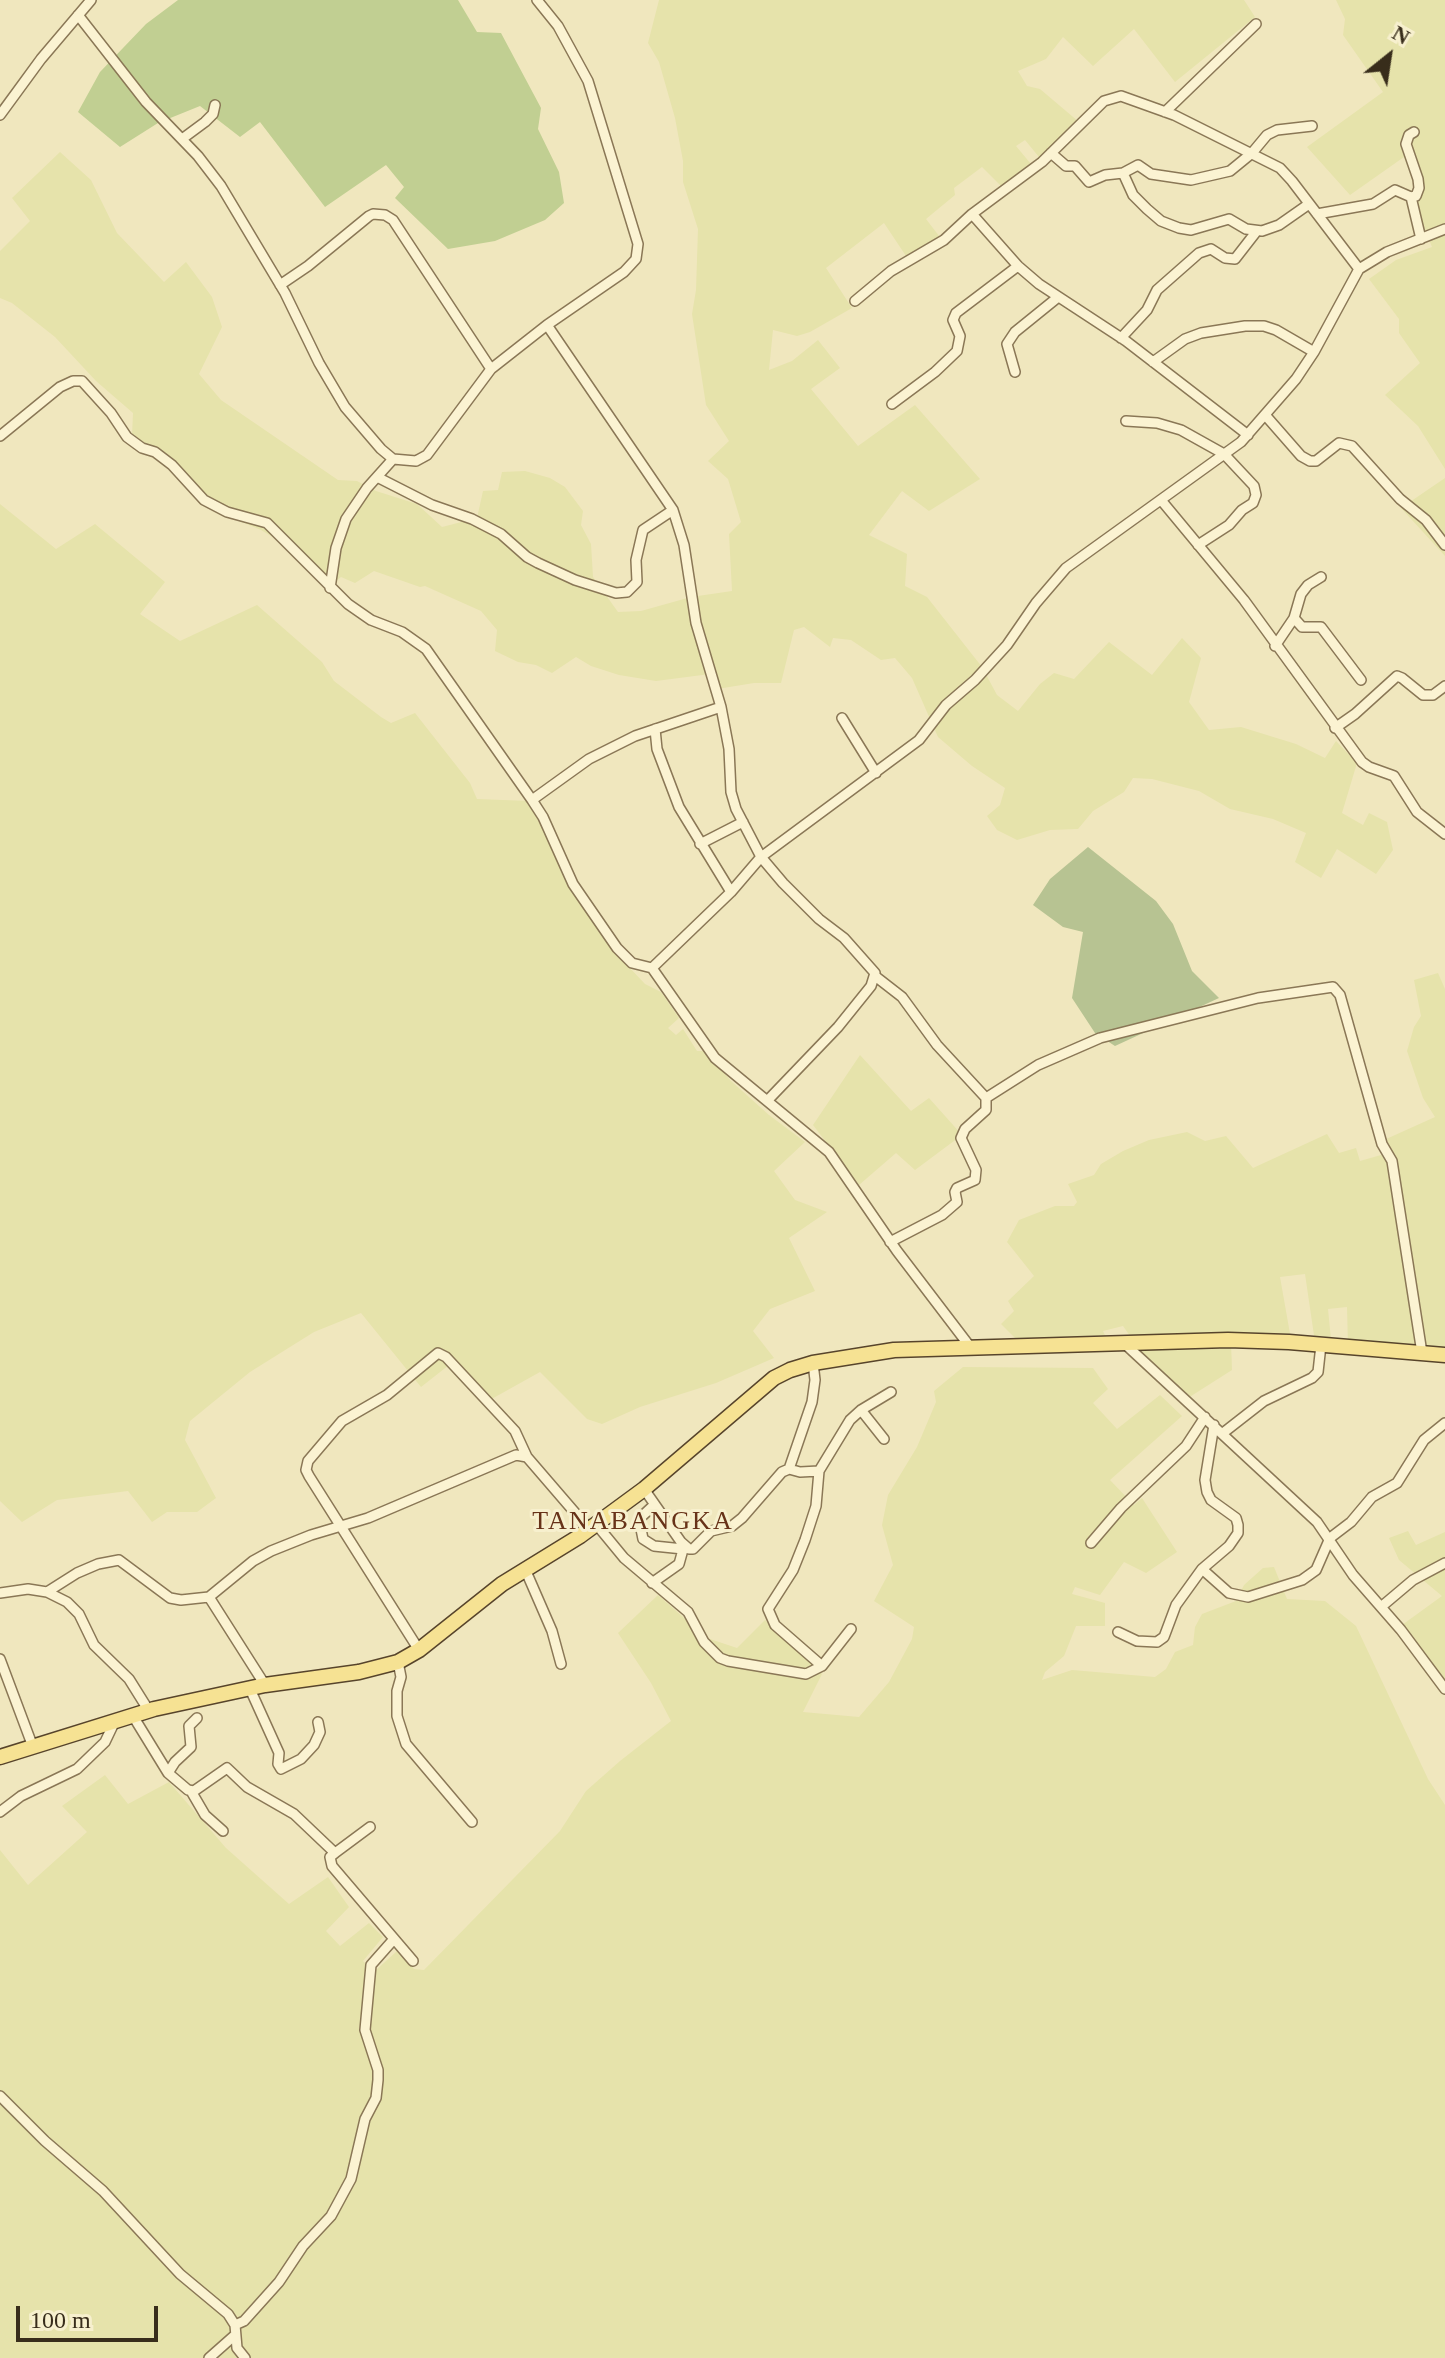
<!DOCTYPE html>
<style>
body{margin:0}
#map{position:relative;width:1445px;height:2358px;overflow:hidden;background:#f0e7be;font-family:Georgia,serif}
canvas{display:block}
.north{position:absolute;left:1349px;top:16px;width:80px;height:80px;-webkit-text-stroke:6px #f7f0ce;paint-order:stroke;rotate:30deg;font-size:22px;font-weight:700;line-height:32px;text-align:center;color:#382d1b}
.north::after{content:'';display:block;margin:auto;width:28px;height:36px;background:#382d1b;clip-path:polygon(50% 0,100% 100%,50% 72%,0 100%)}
.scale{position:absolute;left:16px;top:2306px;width:142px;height:36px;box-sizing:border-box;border:4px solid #382d1b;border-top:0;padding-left:10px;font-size:24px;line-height:28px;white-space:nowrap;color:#382d1b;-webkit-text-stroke:6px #f7f0ce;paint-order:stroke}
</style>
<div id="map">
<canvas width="1445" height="2358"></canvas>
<div class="north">N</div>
<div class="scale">100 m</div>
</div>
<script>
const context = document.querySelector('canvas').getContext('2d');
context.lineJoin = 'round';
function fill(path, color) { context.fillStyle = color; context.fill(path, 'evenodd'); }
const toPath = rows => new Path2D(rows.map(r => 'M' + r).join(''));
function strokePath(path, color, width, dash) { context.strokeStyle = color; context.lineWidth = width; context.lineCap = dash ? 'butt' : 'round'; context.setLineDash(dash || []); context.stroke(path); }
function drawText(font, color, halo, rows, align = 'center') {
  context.font = font + ' Georgia,serif'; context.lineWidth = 6; context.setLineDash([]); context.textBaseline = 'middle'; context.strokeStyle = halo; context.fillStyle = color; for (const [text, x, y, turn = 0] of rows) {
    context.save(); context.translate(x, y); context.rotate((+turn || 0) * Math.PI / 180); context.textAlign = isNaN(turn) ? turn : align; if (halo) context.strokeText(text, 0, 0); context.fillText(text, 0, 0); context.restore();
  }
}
const farmland = toPath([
 [659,0,1244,0,1255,17,1175,82,1134,29,1093,66,1063,37,1046,59,1018,71,1027,86,1040,89,1079,122,1039,157,1025,140,1016,146,1031,164,1001,186,982,167,954,188,955,195,926,219,946,245,912,265,884,223,826,268,852,308,810,332,797,336,773,330,769,370,792,361,818,340,840,368,811,389,858,446,915,405,980,479,929,511,902,491,869,535,907,554,905,586,927,597,982,667,997,695,1018,711,1040,684,1054,673,1074,679,1109,642,1152,675,1182,638,1201,658,1189,702,1209,730,1241,727,1296,744,1325,758,1336,741,1357,763,1342,813,1363,825,1369,813,1387,822,1393,850,1376,874,1337,849,1321,878,1295,862,1306,833,1273,819,1230,809,1199,791,1152,779,1133,778,1124,792,1093,811,1078,829,1050,830,1017,840,997,830,987,816,1000,805,1005,788,972,766,938,737,912,678,895,658,881,660,851,640,833,638,830,647,804,627,794,630,781,683,754,683,717,689,710,674,656,681,619,675,591,666,576,657,552,673,536,665,518,662,495,651,497,630,481,611,425,586,420,587,374,571,355,583,341,577,330,586,293,549,261,530,223,514,132,436,133,413,96,381,55,337,12,303,0,298,0,251,30,221,12,198,60,152,91,180,117,233,164,282,186,262,212,297,222,327,199,374,221,400,338,480,357,481,376,491,417,504,442,527,477,518,483,491,498,490,502,472,525,471,550,478,565,487,583,511,581,525,591,544,593,577,618,612,641,611,691,597,732,591,729,534,741,522,728,479,708,461,729,441,706,405,692,314,696,290,698,229,683,182,683,161,675,118,659,62,648,43],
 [1336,0,1445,0,1445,469,1418,426,1385,395,1420,363,1399,333,1399,319,1369,279,1396,260,1432,247,1415,205,1421,198,1418,180,1404,157,1350,195,1307,147,1383,92,1343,35,1345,19],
 [1445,478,1445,556,1401,508],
 [0,504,56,549,95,524,165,582,140,614,180,641,257,605,322,662,334,681,381,717,391,723,415,713,470,783,477,799,529,801,557,850,567,882,612,949,645,984,661,992,679,1018,668,1028,676,1035,683,1029,697,1051,705,1051,731,1081,769,1115,805,1142,774,1171,795,1200,827,1212,789,1238,815,1291,770,1309,753,1331,774,1358,716,1383,640,1407,602,1424,587,1419,540,1372,488,1401,449,1365,421,1387,361,1313,314,1332,250,1372,190,1421,185,1440,216,1498,197,1512,167,1512,152,1522,128,1491,57,1500,22,1522,0,1501],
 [1438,973,1445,989,1445,1348,1348,1346,1347,1307,1328,1309,1332,1350,1316,1349,1305,1274,1280,1277,1292,1345,1231,1342,1232,1370,1188,1398,1143,1360,1137,1346,1123,1326,1103,1331,1110,1346,1019,1342,1001,1324,1014,1311,1008,1301,1034,1276,1007,1242,1019,1220,1055,1206,1074,1206,1077,1202,1068,1184,1094,1175,1101,1164,1123,1151,1149,1140,1187,1132,1205,1141,1226,1136,1253,1168,1327,1134,1339,1153,1356,1148,1360,1161,1388,1153,1384,1140,1435,1117,1423,1098,1407,1051,1414,1027,1421,1016,1414,980],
 [860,1055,911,1111,929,1098,962,1135,915,1170,896,1153,859,1185,813,1125],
 [963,1367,1093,1368,1108,1389,1093,1403,1117,1429,1160,1395,1182,1416,1110,1480,1134,1505,1142,1498,1177,1552,1146,1573,1124,1562,1100,1595,1075,1587,1072,1594,1105,1603,1105,1626,1076,1626,1064,1656,1045,1672,1042,1680,1072,1670,1155,1677,1166,1669,1175,1652,1193,1645,1195,1627,1202,1614,1236,1601,1244,1585,1263,1568,1274,1567,1287,1599,1325,1601,1356,1626,1428,1779,1445,1805,1445,2358,0,2358,0,1850,28,1885,87,1832,62,1806,105,1775,128,1804,169,1782,226,1848,289,1904,328,1877,349,1907,326,1931,340,1946,369,1923,383,1937,363,1961,374,1972,397,1951,414,1969,424,1970,560,1831,586,1791,620,1761,671,1721,651,1683,618,1633,658,1595,707,1638,737,1648,765,1620,822,1674,803,1712,859,1717,889,1682,912,1639,914,1627,874,1601,893,1565,882,1525,888,1495,917,1447,936,1402,934,1391],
 [1408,1531,1416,1545,1445,1532,1445,1686,1402,1625,1442,1596,1399,1560,1389,1538]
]);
const green = toPath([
 [178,0,458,0,477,32,501,33,541,108,538,129,559,172,564,203,545,220,495,241,448,249,395,198,404,187,386,165,325,207,260,122,240,137,200,106,158,123,120,147,78,112,100,72,146,24]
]);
const cemetery = toPath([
 [1088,847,1156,901,1173,924,1192,971,1219,998,1115,1046,1095,1033,1072,998,1083,932,1063,927,1033,905,1050,879]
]);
const street = toPath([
 [78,15,146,102,198,156,221,186,285,293,319,363,345,407,381,449,393,459],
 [1165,112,1256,24],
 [0,115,41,59,91,0],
 [182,139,205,122,213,114,215,105],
 [1051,153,1066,166,1075,166,1089,182,1105,175,1123,173,1138,165,1151,174,1191,180,1230,171,1252,153,1267,135,1277,130,1312,126],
 [1123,173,1133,195,1147,209,1161,221,1179,228,1191,230,1229,219,1246,229,1262,231,1279,225,1309,204],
 [1411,197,1421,239],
 [1317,214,1373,204,1395,190,1411,197,1416,196,1419,188,1418,179,1406,144,1409,135,1414,132],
 [280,285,308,266,369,216,373,214,385,215,393,220,491,369],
 [855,301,891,271,944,240,972,214],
 [547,325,673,510,684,545,696,623,721,707,729,749,731,792,736,809,761,857,783,883,819,919,844,938,875,973,871,986,838,1027,767,1101],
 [1121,338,1147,310,1157,290,1199,253,1211,249,1225,258,1235,259,1256,232],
 [1153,362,1185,339,1201,333,1245,326,1264,326,1276,330,1314,352],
 [1015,372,1007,344,1015,332,1057,298],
 [892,404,935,372,957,351,960,336,953,320,956,313,1018,266],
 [1266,416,1301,456,1310,461,1316,461,1339,443,1352,446,1400,499,1426,520,1445,545],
 [1126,421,1157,423,1181,430,1224,454,1254,486,1256,495,1253,503,1242,510,1229,525,1198,545],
 [1248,435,1126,341,1039,284,1018,266,972,214,1042,162,1104,101,1121,96,1174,115,1280,168,1292,181,1359,269],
 [0,436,60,387,73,381,82,381,111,413,127,437,142,448,155,452,172,465,204,500,227,512,267,523,348,604,371,620,402,632,426,649,532,800,543,817,573,884,617,948,632,963,652,968],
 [377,477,432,505,472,519,501,534,527,557,538,563,575,580,616,593,627,592,637,582,636,560,643,530,673,510],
 [1161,500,1244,600,1362,762,1369,767,1394,776,1417,812,1445,834],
 [330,588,336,548,346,519,367,488,393,459,416,461,427,455,491,369,547,325,624,272,636,259,638,244,588,81,558,26,537,0],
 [1294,618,1302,627,1321,627,1361,680],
 [1275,646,1294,618,1301,594,1308,585,1321,577],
 [842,718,876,773],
 [1335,728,1355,714,1397,676,1402,678,1423,695,1433,695,1445,686],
 [655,729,657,749,679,807,731,892],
 [532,800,589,759,635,736,721,707],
 [700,844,743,822],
 [875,976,902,997,937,1045,986,1098,1038,1065,1100,1038,1258,998,1333,987,1340,995,1382,1144,1392,1161,1422,1353],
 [890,1242,942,1215,957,1202,955,1192,957,1188,975,1180,976,1170,961,1138,965,1129,986,1110,986,1098],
 [1126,1345,1317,1522,1353,1575,1401,1630,1445,1689],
 [971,1348,897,1251,829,1152,715,1058,652,968,731,892,761,857,919,740,946,705,975,680,1007,645,1036,603,1066,568,1241,442,1296,379,1314,352,1359,269,1387,252,1445,229],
 [861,1410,884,1439],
 [1214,1425,1205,1480,1207,1492,1211,1500,1236,1518,1238,1525,1238,1533,1229,1546,1202,1569,1229,1593,1248,1597,1302,1580,1316,1570,1330,1538,1351,1522,1372,1497,1397,1483,1424,1440,1445,1423],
 [1223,1433,1264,1401,1312,1378,1318,1372,1321,1345],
 [789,1469,812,1402,815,1380,813,1363],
 [819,1471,816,1506,805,1540,793,1570,768,1609,775,1625,822,1666],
 [644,1489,681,1542,689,1549,693,1549,711,1531,732,1526,742,1518,782,1472,789,1469,800,1472,819,1471,850,1420,861,1410,891,1392],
 [653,1506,639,1519,643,1539,654,1546,683,1549],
 [596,1524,624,1558,688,1612,704,1642,720,1658,728,1661,806,1674,822,1666,851,1629],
 [1091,1543,1121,1508,1186,1446,1205,1417],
 [525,1569,552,1631,561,1664],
 [652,1583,679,1564,684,1546],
 [47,1592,77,1573,98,1564,119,1560,170,1598,181,1600,209,1597,265,1685],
 [0,1593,28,1589,47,1592,67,1602,79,1614,94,1645,129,1679,149,1711],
 [209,1597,253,1561,271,1551,311,1535,368,1518,516,1455,527,1457,589,1529],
 [1381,1607,1413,1580,1445,1563],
 [1118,1632,1137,1641,1157,1642,1164,1637,1176,1605,1202,1569],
 [419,1650,309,1476,306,1470,308,1461,342,1421,387,1395,438,1353,446,1357,515,1431,527,1457],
 [0,1659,33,1747],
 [398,1662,401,1677,397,1691,397,1716,406,1744,472,1822],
 [250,1689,279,1753,278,1764,281,1769,301,1759,314,1745,320,1732,318,1722],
 [133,1716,168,1773,188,1790,194,1791,227,1768,247,1787,294,1814,335,1853,370,1827],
 [168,1773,175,1762,191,1747,189,1726,197,1718],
 [191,1791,205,1815,223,1831],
 [0,1812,21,1796,77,1769,105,1742,115,1721],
 [335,1853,330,1857,332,1866,413,1961],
 [0,2096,45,2141,103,2191,180,2274,228,2314,235,2325,237,2348,245,2358],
 [235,2325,244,2321,279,2282,303,2246,331,2216,351,2179,365,2119,376,2098,378,2080,378,2070,365,2030,371,1965,394,1939],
 [209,2358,235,2335]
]);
const primary = toPath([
 [0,1757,154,1709,265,1685,359,1672,398,1662,419,1650,502,1584,580,1536,644,1489,774,1378,790,1370,813,1363,894,1350,1228,1340,1289,1342,1445,1355]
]);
const quarterNames = [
 ["TANABANGKA",633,1522]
];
fill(farmland, '#e6e3ab');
fill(green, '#c1cf92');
fill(cemetery, '#b7c392');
strokePath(street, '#8a7756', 12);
strokePath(primary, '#57442b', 17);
strokePath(street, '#fbf3d2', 9);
strokePath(primary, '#f6e293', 14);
context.letterSpacing = '2px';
drawText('26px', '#673218', '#f7f0ce', quarterNames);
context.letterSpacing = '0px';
</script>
